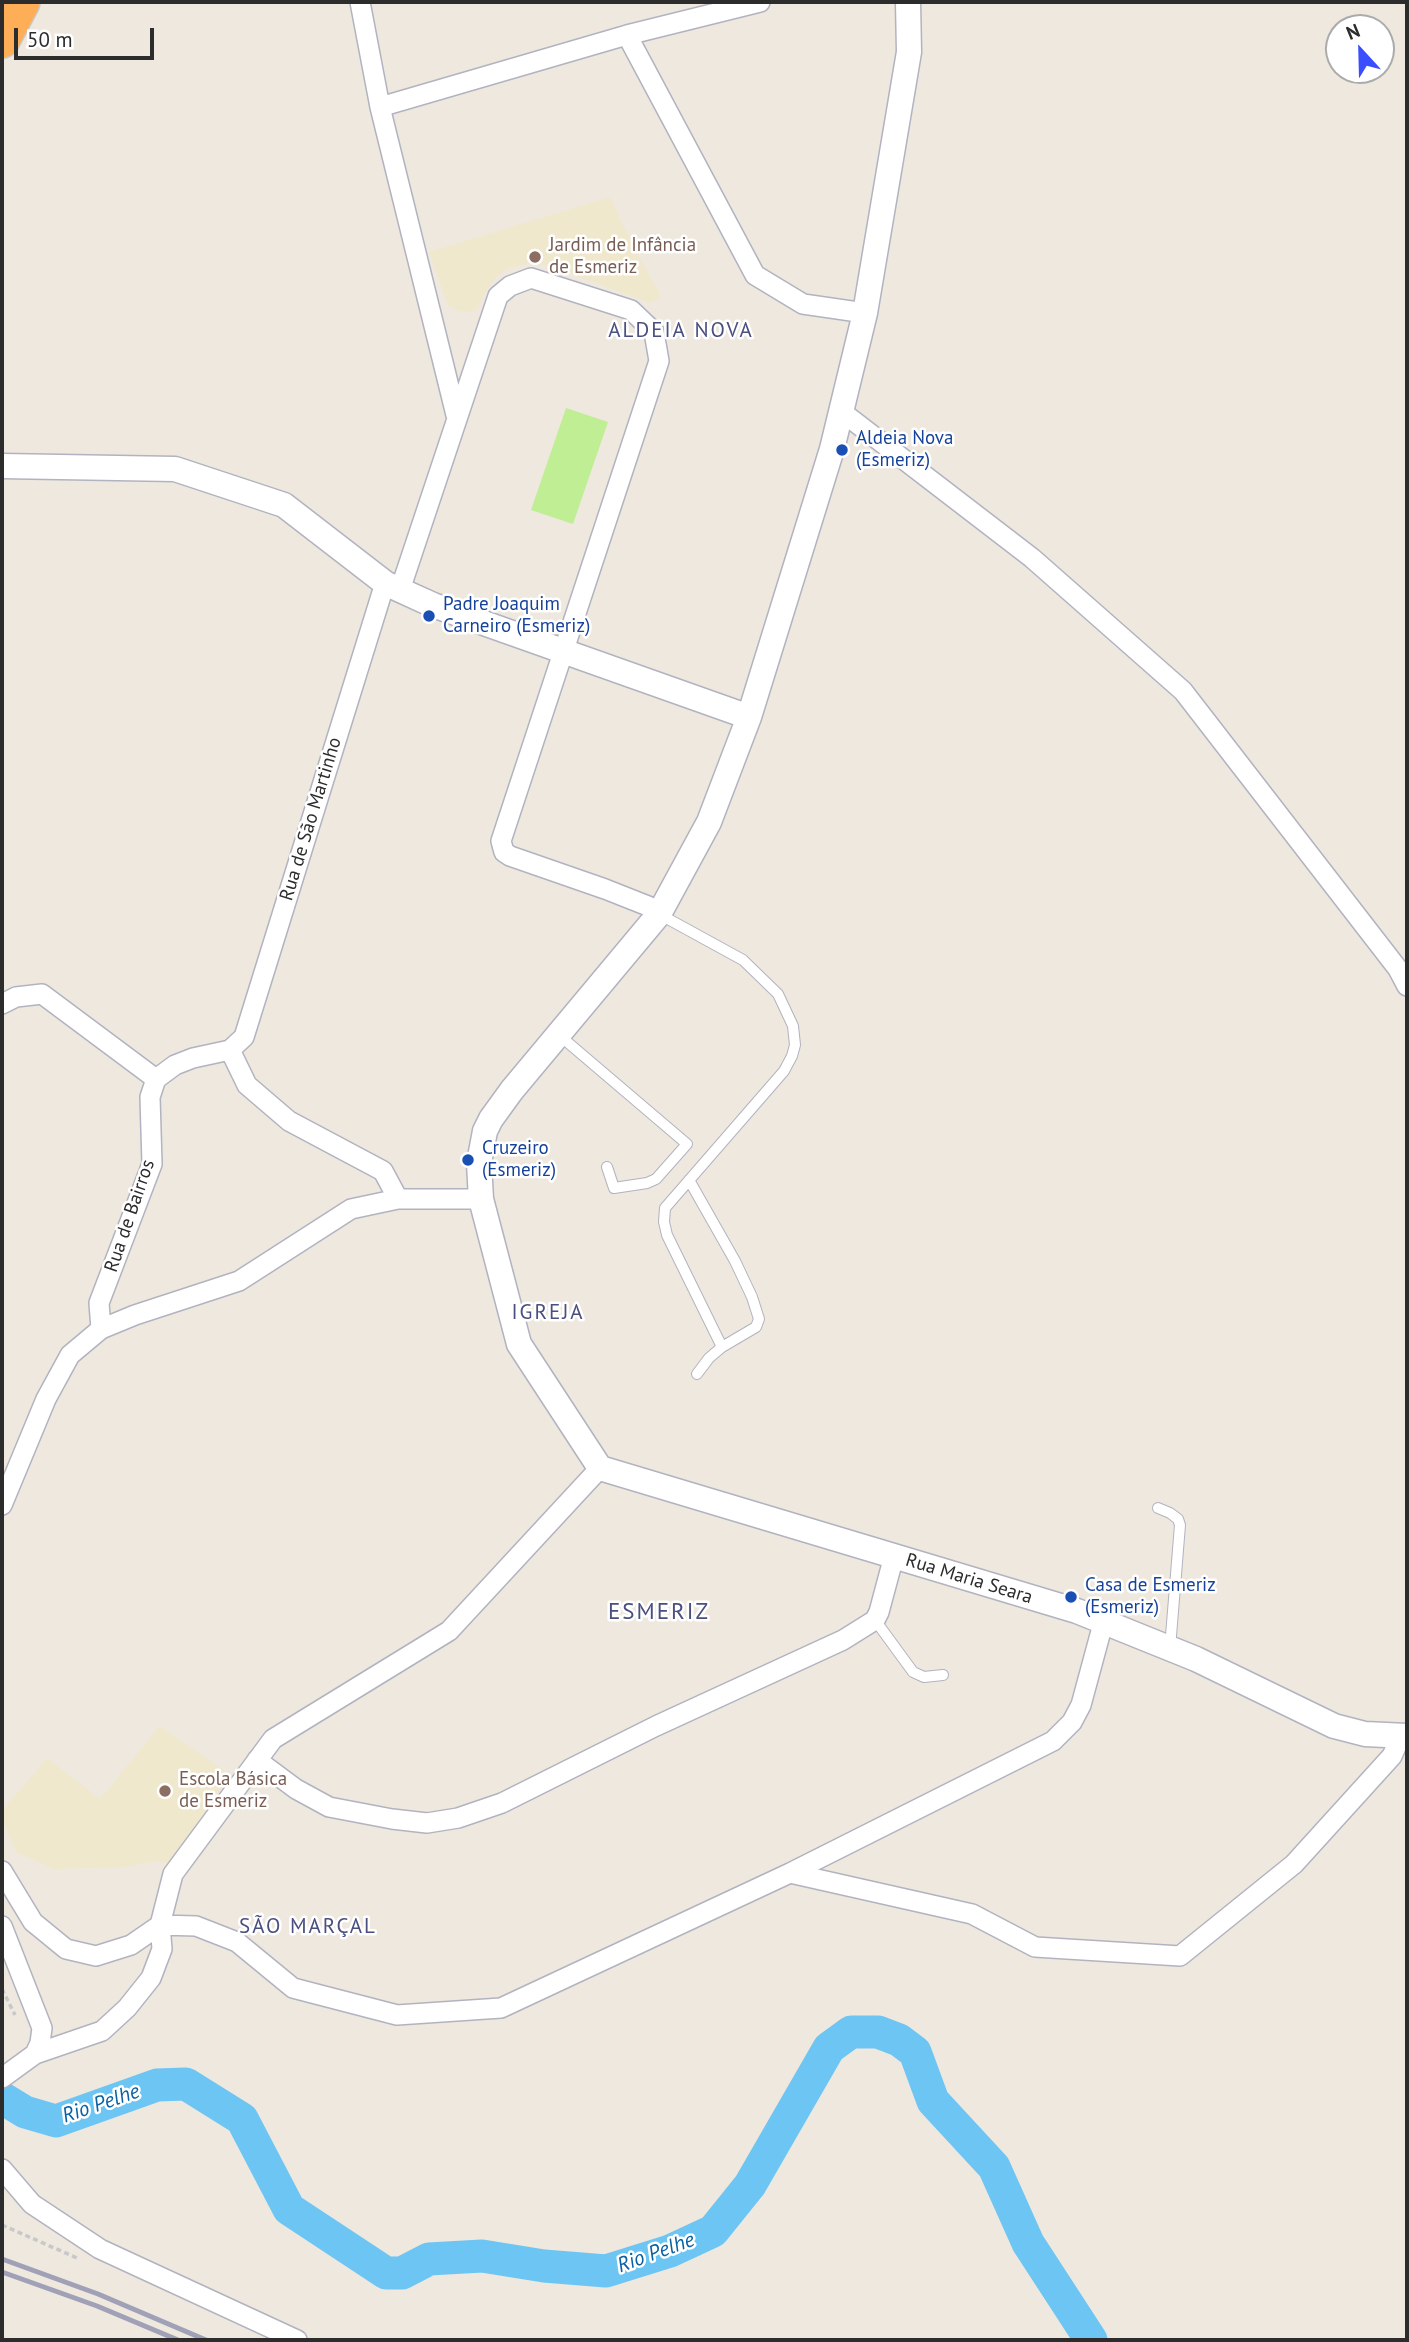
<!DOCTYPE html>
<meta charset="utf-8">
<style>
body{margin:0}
#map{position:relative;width:1409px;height:2342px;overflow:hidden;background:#eee8de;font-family:"PT Sans",sans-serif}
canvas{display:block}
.frame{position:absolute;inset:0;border:4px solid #2c2c2c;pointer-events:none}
.north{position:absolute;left:1325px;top:14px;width:70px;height:70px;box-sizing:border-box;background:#fff;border:2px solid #ababab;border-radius:50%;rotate:338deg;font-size:19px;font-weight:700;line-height:28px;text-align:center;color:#2c2c2c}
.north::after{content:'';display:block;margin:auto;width:24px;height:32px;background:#3a4eff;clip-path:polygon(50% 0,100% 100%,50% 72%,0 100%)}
.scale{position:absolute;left:14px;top:28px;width:140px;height:32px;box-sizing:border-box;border:4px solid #2c2c2c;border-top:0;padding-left:9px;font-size:21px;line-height:24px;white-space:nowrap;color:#2c2c2c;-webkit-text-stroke:5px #fff;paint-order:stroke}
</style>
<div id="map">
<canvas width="1409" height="2342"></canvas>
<div class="frame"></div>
<div class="north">N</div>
<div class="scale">50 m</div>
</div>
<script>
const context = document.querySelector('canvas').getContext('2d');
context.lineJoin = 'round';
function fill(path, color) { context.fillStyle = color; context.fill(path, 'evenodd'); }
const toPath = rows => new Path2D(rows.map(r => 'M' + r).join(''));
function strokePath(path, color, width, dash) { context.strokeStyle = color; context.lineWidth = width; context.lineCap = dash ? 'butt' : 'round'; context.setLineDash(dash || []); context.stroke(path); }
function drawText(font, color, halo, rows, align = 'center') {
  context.font = font + ' "PT Sans",sans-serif'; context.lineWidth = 5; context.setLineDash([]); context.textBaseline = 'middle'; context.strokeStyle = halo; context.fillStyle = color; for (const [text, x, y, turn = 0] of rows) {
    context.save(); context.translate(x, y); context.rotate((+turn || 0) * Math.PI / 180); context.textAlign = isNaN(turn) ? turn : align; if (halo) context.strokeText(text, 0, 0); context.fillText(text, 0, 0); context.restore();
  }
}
const education = toPath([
 [610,197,634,248,661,296,651,303,551,267,528,263,507,269,498,275,491,283,477,309,472,312,458,311,448,305,429,252],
 [160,1726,226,1772,229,1778,172,1864,155,1861,125,1867,54,1869,16,1852,2,1818,2,1811,47,1758,100,1799]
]);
const pitch = toPath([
 [566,408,608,422,573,524,531,510]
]);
const river = toPath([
 [2,2098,25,2112,56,2121,157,2085,186,2084,242,2119,289,2209,386,2273,402,2273,429,2259,482,2256,544,2266,606,2271,670,2251,713,2231,750,2185,829,2048,851,2032,878,2032,899,2040,915,2052,933,2101,994,2167,1028,2243,1091,2340]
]);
const path = toPath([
 [2,1989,15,2015],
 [2,2225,77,2258]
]);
const service = toPath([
 [659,914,743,960,778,994,793,1026,795,1045,792,1056,784,1071,665,1208,664,1222,667,1235,722,1347],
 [559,1035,687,1144,656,1179,647,1183,614,1188,607,1167],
 [689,1180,735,1261,752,1297,759,1319,756,1327,722,1347,709,1358,697,1374],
 [1158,1508,1170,1513,1178,1519,1180,1525,1170,1648],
 [875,1620,913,1672,924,1677,943,1675]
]);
const minor = toPath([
 [360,2,380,107,456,415],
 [627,35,755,275,803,304,865,313],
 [380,107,627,35,760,2],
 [842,412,1032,558,1183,691,1398,969,1407,986],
 [400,590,498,296,510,286,531,278,631,310,654,332,659,361,501,841,504,852,510,856,605,889,648,906,659,914],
 [2,1004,16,997,42,994,156,1079],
 [230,1050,247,1085,289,1121,383,1171,398,1199],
 [101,1329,99,1303,152,1164,150,1097,156,1079,175,1065,193,1058,230,1050,244,1037,385,583],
 [2,1505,46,1399,70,1355,101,1329,135,1315,239,1281,351,1209,398,1199,481,1199],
 [257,1760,296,1789,329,1807,392,1819,427,1823,458,1818,502,1803,656,1726,843,1640,875,1620,879,1612,894,1556],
 [2,1871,33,1922,66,1949,96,1956,131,1945,160,1925],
 [790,1873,972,1914,1035,1947,1180,1956,1294,1864,1392,1756,1401,1736],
 [160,1925,196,1926,237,1942,293,1988,397,2015,501,2008,790,1873,1053,1741,1072,1722,1081,1705,1104,1620],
 [2,1926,42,2028,40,2043,35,2054],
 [2,2078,35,2054,102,2031,127,2008,151,1978,162,1949,160,1925,173,1874,273,1739,449,1631,600,1468],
 [2,2169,32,2204,100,2249,297,2340]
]);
const tertiary = toPath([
 [908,2,909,52,865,313,832,449,749,717,709,822,659,914,512,1090,491,1119,485,1131,479,1163,481,1199,519,1344,600,1468,1077,1611,1196,1659,1334,1726,1365,1734,1407,1736],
 [2,466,175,469,284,505,385,583,400,590,433,605,749,717]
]);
const motorway = toPath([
 [2,40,22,2]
]);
const rail = toPath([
 [2,2259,98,2294,206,2340],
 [2,2272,97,2306,178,2340]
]);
const markers = [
 [535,257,7,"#8d6e63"],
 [842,450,7,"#1a4fb4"],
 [429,616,7,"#1a4fb4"],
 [468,1160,7,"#1a4fb4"],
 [1071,1597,7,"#1a4fb4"],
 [165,1791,7,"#8d6e63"]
];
const educationNames = [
 ["Jardim de Infância",549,246],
 ["de Esmeriz",549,268],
 ["Escola Básica",179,1780],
 ["de Esmeriz",179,1802]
];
const transitNames = [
 ["Aldeia Nova",856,439],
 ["(Esmeriz)",856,461],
 ["Padre Joaquim",443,605],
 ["Carneiro (Esmeriz)",443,627],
 ["Cruzeiro",482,1149],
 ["(Esmeriz)",482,1171],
 ["Casa de Esmeriz",1085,1586],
 ["(Esmeriz)",1085,1608]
];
const streetNames = [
 ["Rua de São Martinho",311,819,-73],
 ["Rua de Bairros",130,1216,-71],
 ["Rua Maria Seara",969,1579,17]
];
const neighbourhoodNames = [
 ["ALDEIA NOVA",681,331],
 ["IGREJA",548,1313],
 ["SÃO MARÇAL",308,1927]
];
const waterNames = [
 ["Rio Pelhe",101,2104,-19],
 ["Rio Pelhe",656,2253,-20]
];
const quarterNames = [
 ["ESMERIZ",659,1612]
];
fill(education, '#f0e8cd');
fill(pitch, '#c0ee94');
strokePath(river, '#6dc5f4', 33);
strokePath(service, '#b2b3c0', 12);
strokePath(minor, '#b2b3c0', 22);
strokePath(tertiary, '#b2b3c0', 27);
strokePath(motorway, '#c8c8c8', 38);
strokePath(path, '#c8c8c8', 3.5, [5, 3.5]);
strokePath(service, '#fff', 10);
strokePath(minor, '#fff', 19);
strokePath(tertiary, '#fff', 24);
strokePath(motorway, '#ffae58', 35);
strokePath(rail, '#a0a1b7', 5);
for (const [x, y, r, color] of markers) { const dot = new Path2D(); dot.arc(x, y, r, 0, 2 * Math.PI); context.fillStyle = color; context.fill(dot); strokePath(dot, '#fff', 2.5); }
drawText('19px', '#785e54', '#fff', educationNames, 'left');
drawText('19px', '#164399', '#fff', transitNames, 'left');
drawText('19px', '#2c2c2c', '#fff', streetNames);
context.letterSpacing = '2px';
drawText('21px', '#4a4f7f', '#fff', neighbourhoodNames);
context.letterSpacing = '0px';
drawText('italic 21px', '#0861a4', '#fff', waterNames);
context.letterSpacing = '2px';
drawText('23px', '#4a4f7f', '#fff', quarterNames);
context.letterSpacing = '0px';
</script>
